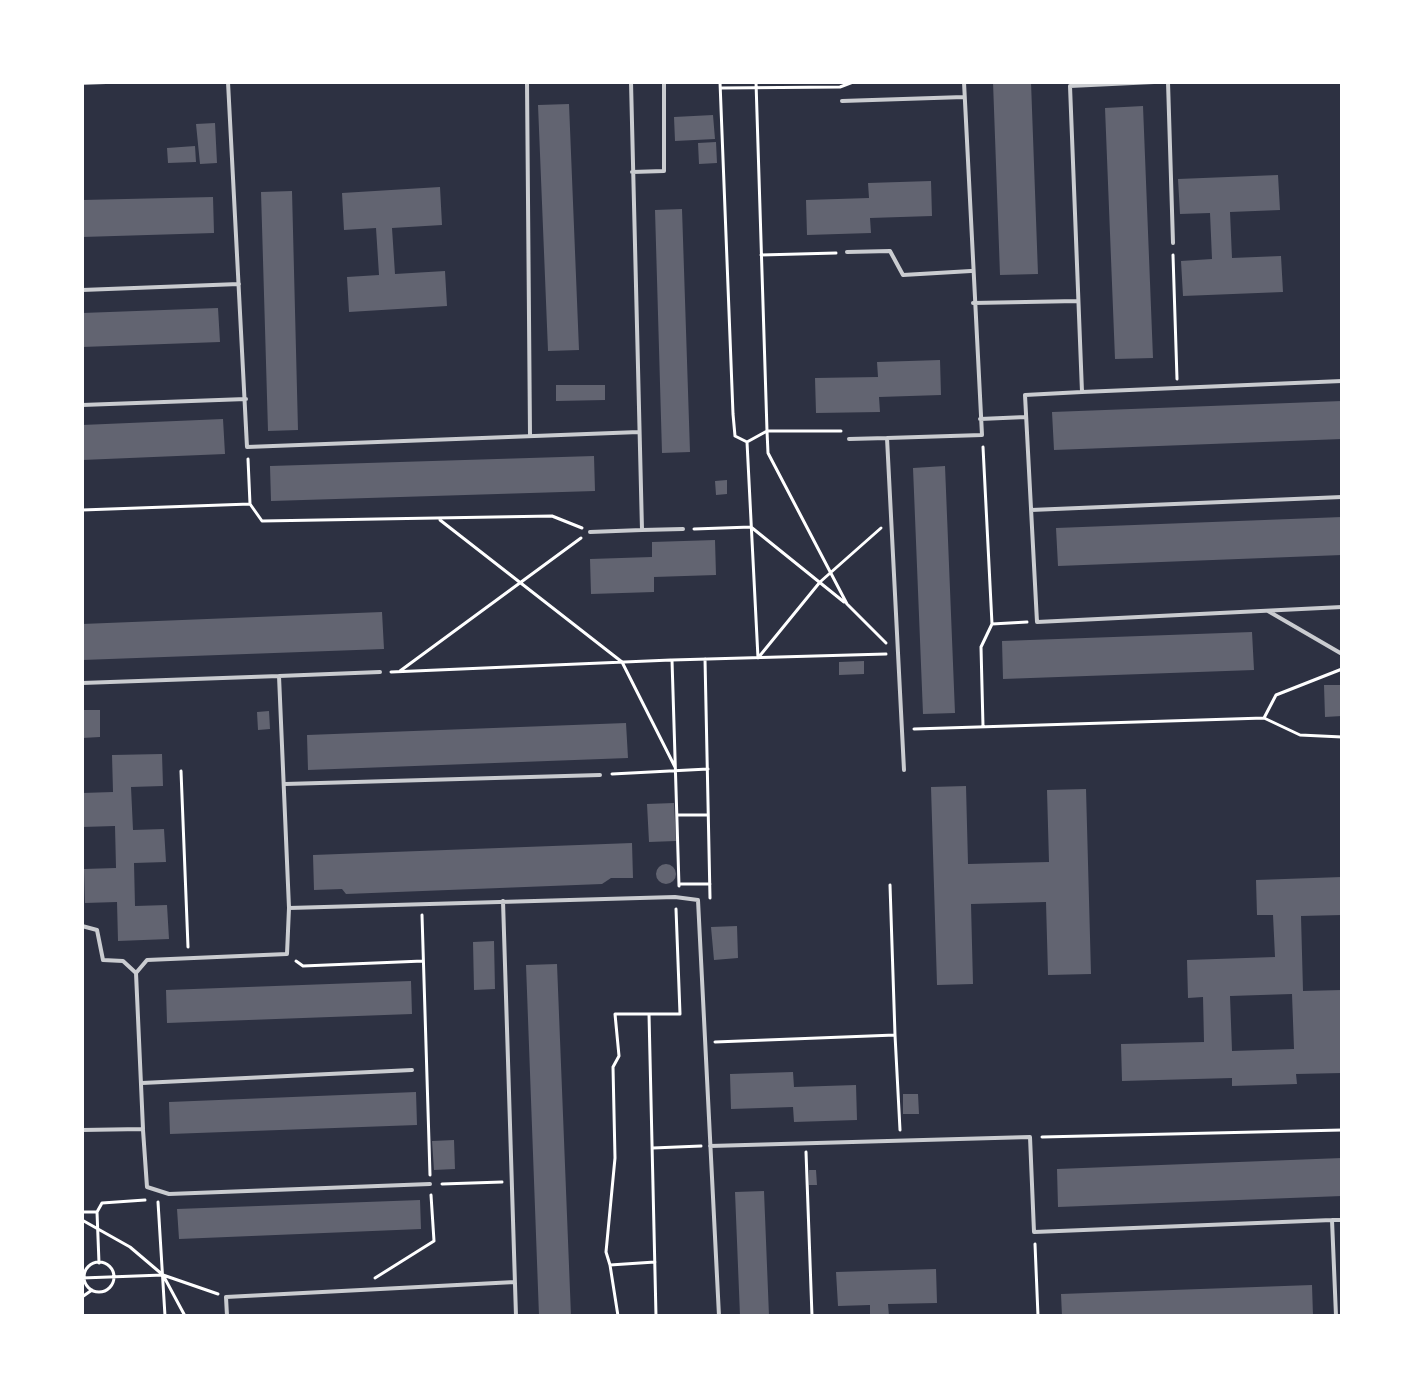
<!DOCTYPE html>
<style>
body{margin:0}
#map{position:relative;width:1424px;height:1398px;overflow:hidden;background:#2d3142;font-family:"Alegreya Sans",sans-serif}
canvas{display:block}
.frame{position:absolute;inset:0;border:84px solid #fff;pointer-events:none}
</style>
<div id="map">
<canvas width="1424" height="1398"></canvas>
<div class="frame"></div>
</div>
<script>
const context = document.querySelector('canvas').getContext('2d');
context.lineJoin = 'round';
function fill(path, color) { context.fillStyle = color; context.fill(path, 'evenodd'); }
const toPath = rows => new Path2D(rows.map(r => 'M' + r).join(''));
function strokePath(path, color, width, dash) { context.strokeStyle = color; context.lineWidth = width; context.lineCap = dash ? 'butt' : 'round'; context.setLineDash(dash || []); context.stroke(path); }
const building = toPath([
 [993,82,1031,82,1038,274,1000,275],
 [569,104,579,350,548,351,538,105],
 [1143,106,1153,358,1115,359,1105,108],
 [713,115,715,139,675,141,674,117],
 [215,123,217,163,200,164,196,124],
 [716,142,717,163,699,164,698,143],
 [195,146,196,162,168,163,167,148],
 [1278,175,1280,210,1230,212,1232,258,1281,256,1283,292,1183,296,1181,261,1212,259,1210,213,1180,214,1178,179],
 [931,181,932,216,870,218,871,233,807,235,806,200,869,198,868,183],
 [440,187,442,225,392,228,395,274,445,271,447,306,349,312,347,277,379,275,376,228,344,230,342,193],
 [292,191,298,430,268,431,261,192],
 [213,197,214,233,82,237,82,200],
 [682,209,690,452,662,453,655,210],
 [218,308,220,342,82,347,82,313],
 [940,360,941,395,879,397,880,412,816,413,815,378,878,377,877,362],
 [556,385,605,385,605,400,556,401],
 [1342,401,1342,439,1054,450,1052,412],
 [223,419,225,454,82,460,82,425],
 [594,456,595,491,271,501,270,466],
 [945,466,955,713,923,714,913,468],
 [727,480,727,494,716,495,715,481],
 [1342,517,1342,555,1058,566,1056,528],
 [715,540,716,575,654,577,654,592,591,594,590,559,652,557,652,542],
 [382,612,384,649,82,660,82,624],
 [1252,632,1254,670,1003,679,1002,641],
 [864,661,864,674,839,675,839,662],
 [1324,685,1342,685,1342,716,1325,717],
 [82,710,100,710,100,737,82,738],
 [269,711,270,729,258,730,257,712],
 [626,723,628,758,308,770,307,735],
 [162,754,163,786,131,787,133,830,164,829,166,862,134,863,135,906,167,905,169,939,118,941,117,902,85,903,84,869,116,868,115,826,82,827,82,793,113,792,112,755],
 [966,786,968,864,1049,862,1047,790,1086,789,1091,974,1048,975,1046,902,971,904,973,984,937,985,931,787],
 [674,803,676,841,649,842,647,804],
 [632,843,633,878,611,878,602,884,346,894,342,889,314,890,313,855],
 '656 874a10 10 0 1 1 20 0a10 10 0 1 1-20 0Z',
 [1342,877,1342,915,1301,916,1303,991,1342,990,1342,1073,1296,1074,1297,1084,1232,1086,1232,1078,1122,1081,1121,1044,1204,1042,1203,997,1188,998,1187,960,1275,957,1273,915,1257,915,1256,880],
 [1292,994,1294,1049,1232,1051,1230,996],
 [737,926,738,958,714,960,711,927],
 [494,941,495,989,474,990,473,942],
 [557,964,571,1316,539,1316,526,965],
 [411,981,412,1014,167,1023,166,990],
 [793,1072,794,1087,856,1085,857,1120,794,1122,793,1107,731,1109,730,1074],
 [416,1092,417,1125,170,1134,169,1102],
 [903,1094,918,1094,919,1114,903,1114],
 [454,1140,455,1169,434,1170,432,1141],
 [1342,1158,1342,1196,1058,1207,1057,1169],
 [809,1170,816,1170,817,1185,809,1185],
 [764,1191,769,1316,740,1316,735,1192],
 [420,1200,421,1229,179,1239,177,1209],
 [936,1269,937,1303,888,1304,889,1316,870,1316,870,1305,838,1306,836,1272],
 [1312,1285,1313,1316,1062,1316,1061,1294]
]);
const path = toPath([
 [720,82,733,414,735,436,747,442,758,658],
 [721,88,840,87,853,82],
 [761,255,836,253],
 [1173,255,1177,379],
 [841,431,767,431,768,453,847,604,886,643],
 [747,442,767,431,756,82],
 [983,447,992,624,1027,622],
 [248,459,250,504,262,521,552,516,582,528],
 [82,510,250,504],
 [440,520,622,662,675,767],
 [694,529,751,527,844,602],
 [758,658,820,582,881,528],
 [705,659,710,898],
 [400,671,581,538],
 [391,672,671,660],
 [1264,718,1276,695,1342,669],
 [983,726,981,647,992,624],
 [914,729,1264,718,1300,735,1342,737],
 [181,771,188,947],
 [612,774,708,769],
 [678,815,708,815],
 [681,884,710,884],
 [890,885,895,1035],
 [679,886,672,660,886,654],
 [422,915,430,1175],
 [296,961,303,966,423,961],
 [649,1014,615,1014,619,1056,613,1067,615,1158,606,1252,610,1265,655,1262],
 [715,1042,895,1035,900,1130],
 [1042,1137,1342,1130],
 [653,1148,701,1146],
 [806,1152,812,1316],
 [442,1184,502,1182],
 [158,1202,165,1316],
 [82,1212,97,1212],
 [82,1220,130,1247,163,1275,185,1316],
 [1035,1244,1038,1316],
 '84 1277a15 15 0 1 1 30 0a15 15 0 1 1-30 0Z',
 [99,1263,97,1212,102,1203,145,1200],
 [610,1265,618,1316],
 [82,1278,163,1275,218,1294],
 [375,1278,434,1241,431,1195],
 [82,1297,92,1290],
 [656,1316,649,1014,680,1014,676,909]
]);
const service = toPath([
 [228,82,247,447,639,432],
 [527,82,530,435],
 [1154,82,1070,86,1082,392,1025,395,1037,622,1342,607],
 [1168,82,1173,243],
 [82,83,106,82],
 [842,101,964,97],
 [632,172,664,171,664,82],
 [847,252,890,251,903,275,971,271],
 [82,290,239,284],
 [973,303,1078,301],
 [1082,392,1342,381],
 [82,405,246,399],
 [980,419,1026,417],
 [849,439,887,438],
 [1031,510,1342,497],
 [642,530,683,529],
 [590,532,642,530,631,82],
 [1268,611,1342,654],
 [279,676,380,672],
 [82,683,279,676,289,908,287,954,147,960,136,973,143,1129,82,1130],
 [904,770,887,438,982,435,964,82],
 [285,784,600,775],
 [503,901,516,1316],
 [289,908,675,897,698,900,719,1316],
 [82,926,97,930,103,960,123,961,136,973],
 [142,1083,412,1070],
 [143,1130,147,1187,169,1194,430,1184],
 [710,1146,1030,1137,1034,1232,1332,1220],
 [227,1316,226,1297,515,1282],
 [1336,1316,1332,1220,1342,1220]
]);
fill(building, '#626471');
strokePath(path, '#fff', 3);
strokePath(service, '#caccd0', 4);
</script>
